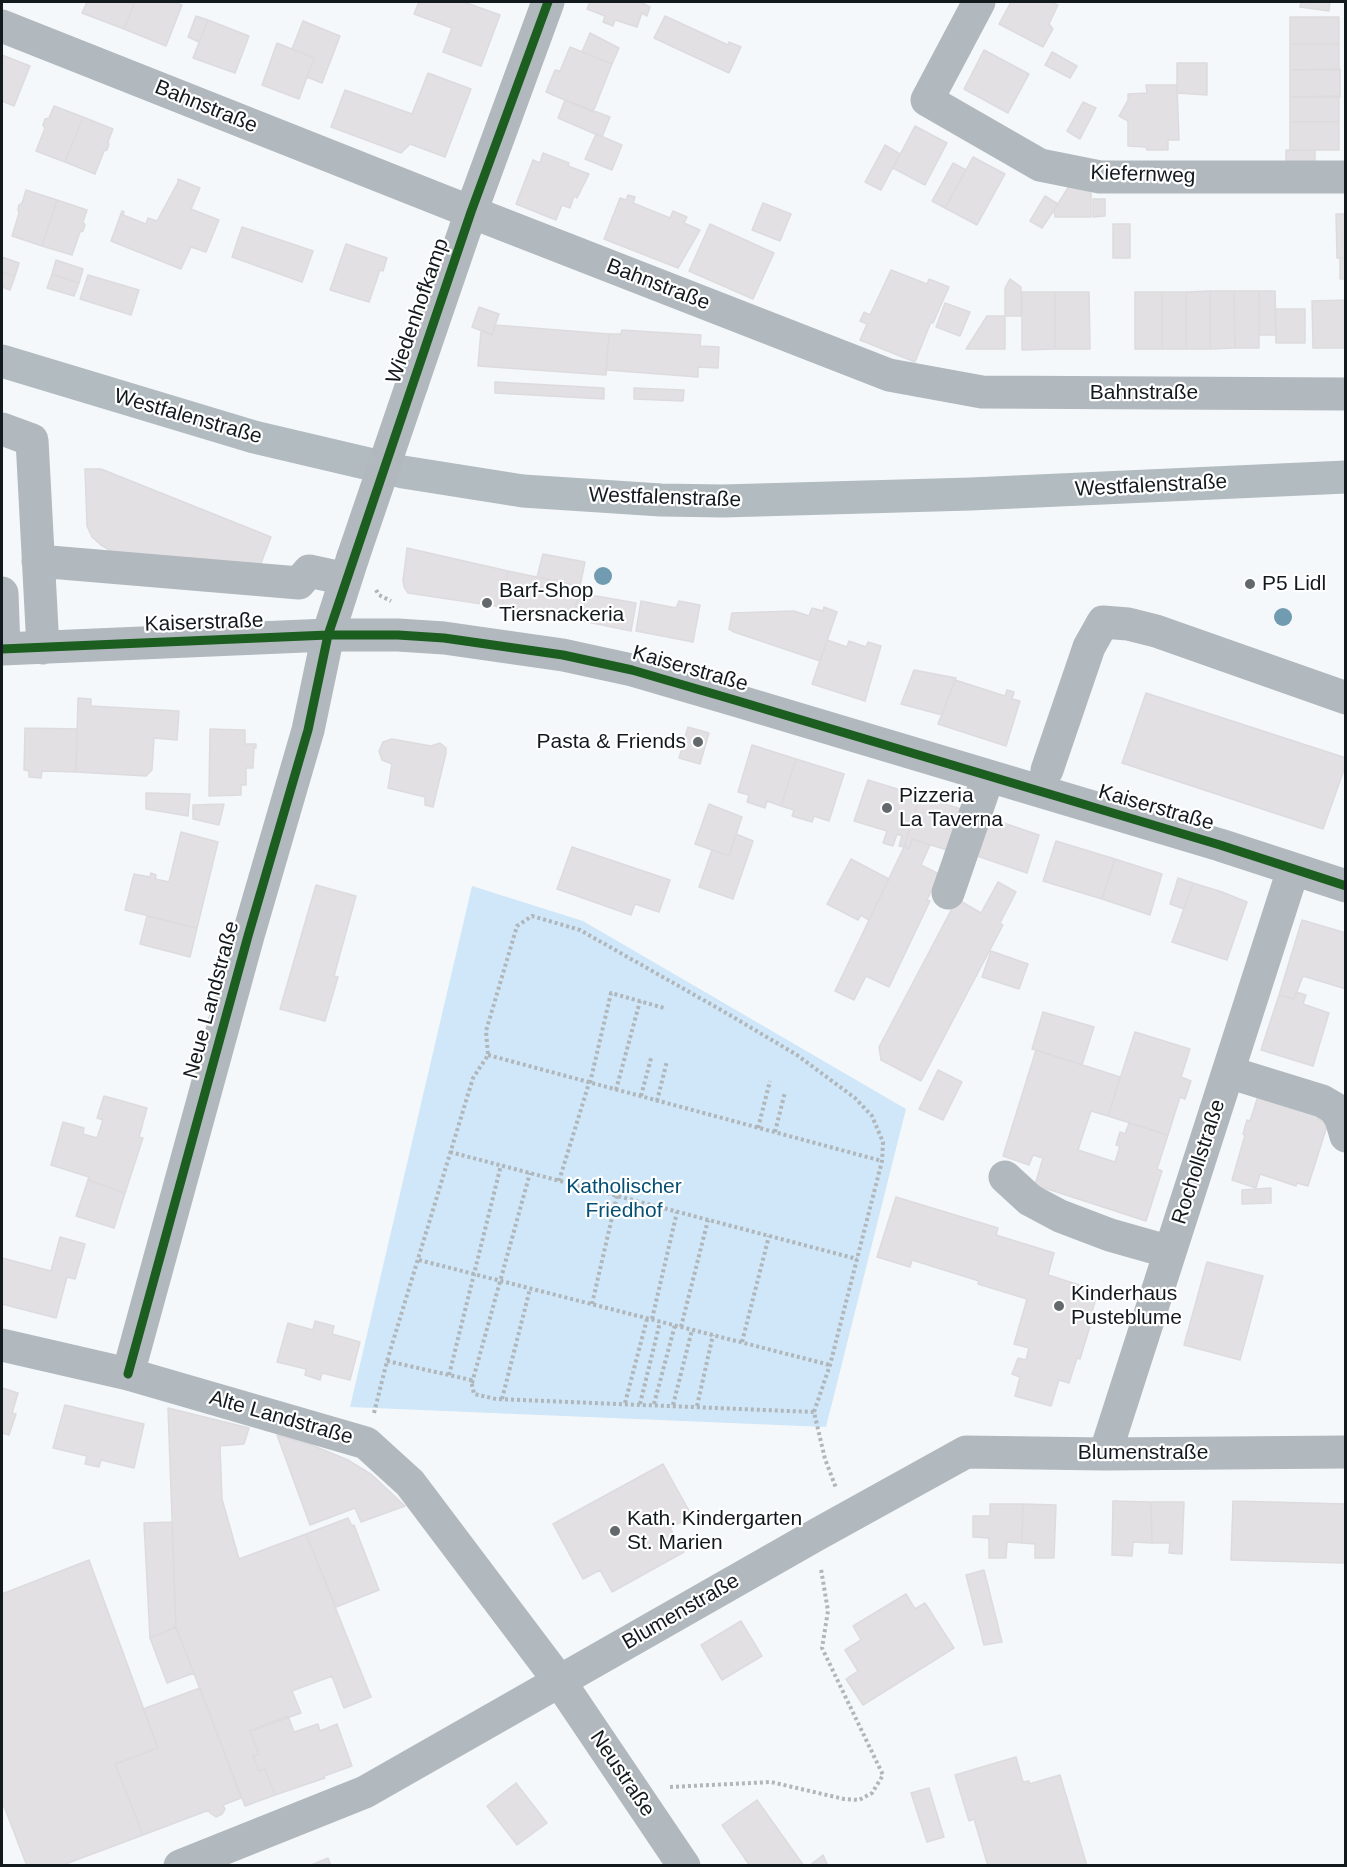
<!DOCTYPE html>
<meta charset="utf-8">
<style>
body{margin:0}
#map{position:relative;width:1347px;height:1867px;overflow:hidden;background:#f4f8fb;font-family:Helvetica,sans-serif}
canvas{display:block}
.frame{position:absolute;inset:0;border:3px solid #131a1e;pointer-events:none}
</style>
<div id="map">
<canvas width="1347" height="1867"></canvas>
<div class="frame"></div>
</div>
<script>
const context = document.querySelector('canvas').getContext('2d');
context.lineJoin = 'round';
function fill(path, color) { context.fillStyle = color; context.fill(path, 'evenodd'); }
const toPath = rows => new Path2D(rows.map(r => 'M' + r).join(''));
function strokePath(path, color, width, dash) { context.strokeStyle = color; context.lineWidth = width; context.lineCap = dash ? 'butt' : 'round'; context.setLineDash(dash || []); context.stroke(path); }
function drawText(font, color, halo, rows, align = 'center') {
  context.font = font + ' Helvetica,sans-serif'; context.lineWidth = 4.5; context.setLineDash([]); context.textBaseline = 'middle'; context.strokeStyle = halo; context.fillStyle = color; for (const [text, x, y, turn = 0] of rows) {
    context.save(); context.translate(x, y); context.rotate((+turn || 0) * Math.PI / 180); context.textAlign = isNaN(turn) ? turn : align; if (halo) context.strokeText(text, 0, 0); context.fillText(text, 0, 0); context.restore();
  }
}
const green = toPath([
 [472,886,583,921,906,1109,826,1427,350,1407]
]);
const building = toPath([
 [87,2,135,2,124,29,82,13,87,2],
 [135,2,173,2,182,5,166,46,124,29,135,2],
 [419,2,464,2,500,15,481,66,443,52,452,28,414,14,419,2],
 [590,2,640,2,650,7,647,16,642,13,637,27,615,20,613,26,603,22,605,16,587,9,590,2],
 [1011,2,1051,2,1058,5,1049,24,1053,29,1043,47,999,24,1011,2],
 [1301,2,1330,2,1329,11,1300,7,1301,2],
 [196,16,208,20,199,42,188,37,196,16],
 [665,16,728,45,729,42,741,47,729,73,654,38,665,16],
 [1290,17,1339,17,1339,44,1290,44,1290,17],
 [208,20,249,36,235,73,193,58,208,20],
 [303,21,340,36,322,83,307,77,314,58,292,49,303,21],
 [590,33,619,48,612,64,582,52,590,33],
 [277,43,314,58,299,99,262,85,277,43],
 [1290,44,1339,44,1339,70,1290,70,1290,44],
 [570,47,612,64,593,112,546,92,555,70,560,71,570,47],
 [984,50,1029,74,1008,113,964,89,984,50],
 [1052,52,1077,66,1070,78,1045,65,1052,52],
 [2,55,30,66,14,106,2,101,2,55],
 [1177,63,1207,63,1207,95,1177,93,1177,63],
 [1340,69,1340,97,1290,97,1290,70,1340,69],
 [428,73,471,89,445,157,410,144,401,153,331,127,345,90,412,114,428,73],
 [1146,85,1177,85,1179,140,1168,140,1168,150,1147,150,1146,147,1128,146,1128,121,1119,116,1128,100,1128,94,1147,93,1146,85],
 [1339,96,1339,122,1290,122,1290,97,1339,96],
 [565,100,610,117,602,137,558,118,565,100],
 [1083,102,1096,108,1080,139,1067,131,1083,102],
 [54,106,83,117,65,162,36,151,45,128,43,125,45,119,49,118,54,106],
 [83,117,113,129,108,142,109,144,107,150,104,151,95,174,65,162,83,117],
 [1290,122,1339,122,1339,150,1290,150,1290,122],
 [915,126,947,143,925,185,893,168,915,126],
 [596,134,622,145,612,170,585,159,596,134],
 [885,145,900,154,881,190,865,182,885,145],
 [1286,150,1315,150,1315,164,1286,164,1286,150],
 [543,153,569,163,568,166,589,174,577,198,574,196,570,208,562,205,556,220,516,204,533,160,540,163,543,153],
 [973,157,1005,174,977,225,945,208,973,157],
 [953,163,966,170,945,208,932,201,953,163],
 [178,179,200,188,191,209,219,220,206,252,191,247,181,269,111,241,122,211,124,212,123,215,146,224,148,218,157,221,178,182,178,179],
 [1069,186,1091,190,1091,217,1055,217,1054,210,1069,186],
 [26,190,57,200,42,246,12,236,19,213,18,210,19,205,22,203,26,190],
 [628,195,635,197,633,203,670,218,673,211,687,217,684,223,700,230,678,268,604,239,620,198,626,200,628,195],
 [1045,196,1058,204,1042,228,1030,221,1045,196],
 [1093,199,1105,199,1105,216,1093,217,1093,199],
 [57,200,87,210,83,222,85,225,83,231,80,232,72,255,42,246,57,200],
 [763,203,791,214,780,241,752,230,763,203],
 [1336,214,1346,214,1346,258,1337,258,1336,214],
 [710,224,774,253,753,299,689,271,710,224],
 [1113,224,1130,224,1130,258,1113,258,1113,224],
 [242,227,313,251,302,282,232,257,242,227],
 [346,244,387,258,383,271,380,270,369,302,330,290,346,244],
 [2,257,19,263,15,276,2,272,2,257],
 [1340,258,1346,258,1346,279,1340,279,1340,258],
 [56,260,83,269,79,283,52,274,56,260],
 [891,270,927,284,929,279,949,287,933,323,931,322,915,362,860,340,867,324,860,321,864,312,870,315,891,270],
 [2,272,15,276,10,290,2,287,2,272],
 [52,274,79,283,74,296,47,288,52,274],
 [88,275,139,290,131,315,80,299,88,275],
 [1010,279,1021,287,1021,316,1005,316,1005,288,1010,279],
 [1210,291,1210,349,1186,349,1186,292,1210,291],
 [1210,291,1234,291,1235,348,1210,349,1210,291],
 [1234,291,1259,291,1259,348,1235,348,1234,291],
 [1259,291,1275,291,1276,335,1259,335,1259,291],
 [1022,292,1055,292,1055,349,1022,350,1022,292],
 [1055,292,1089,292,1090,349,1055,349,1055,292],
 [1135,292,1162,292,1162,349,1135,349,1135,292],
 [1162,292,1186,292,1186,349,1162,349,1162,292],
 [1346,300,1346,348,1313,348,1312,301,1346,300],
 [945,303,970,312,960,336,936,327,945,303],
 [479,307,499,314,492,335,472,327,479,307],
 [1275,309,1305,309,1305,343,1276,343,1275,309],
 [987,316,1005,316,1005,349,966,349,987,316],
 [495,325,609,334,606,375,478,366,481,330,492,335,495,325],
 [622,330,701,335,700,346,719,347,718,368,698,367,698,377,606,370,609,334,621,334,622,330],
 [495,382,604,388,604,399,495,393,495,382],
 [634,388,684,390,683,401,634,399,634,388],
 [85,469,101,469,271,537,258,571,111,551,101,545,92,537,87,526,85,469],
 [407,548,508,571,502,607,408,593,404,587,403,581,407,548],
 [543,554,585,562,580,586,537,577,543,554],
 [508,571,580,586,573,619,502,607,508,571],
 [579,593,636,603,631,631,573,619,579,593],
 [641,601,676,608,679,601,700,605,693,642,636,631,641,601],
 [824,607,837,612,820,661,734,632,729,629,732,613,794,611,809,616,812,608,823,611,824,607],
 [827,640,847,647,849,641,866,647,868,642,881,646,865,701,812,684,827,640],
 [914,670,956,678,942,715,901,704,914,670],
 [955,680,1005,696,1007,690,1014,692,1012,699,1020,701,1006,746,938,724,955,680],
 [1146,693,1346,758,1346,764,1323,829,1122,763,1146,693],
 [78,698,91,699,91,706,179,711,177,740,154,738,152,770,146,776,76,772,78,698],
 [688,727,709,733,700,764,679,758,688,727],
 [25,728,77,729,76,772,42,771,41,778,29,777,29,771,24,770,25,728],
 [210,729,245,730,245,744,256,744,256,748,254,748,253,768,246,768,246,785,241,785,241,795,209,796,210,729],
 [392,739,431,746,440,743,446,748,446,753,433,807,425,805,425,797,388,788,392,764,382,760,379,751,383,742,392,739],
 [752,745,796,759,781,806,767,801,765,808,747,802,749,795,738,792,752,745],
 [796,759,844,774,829,821,814,816,812,822,792,816,794,810,781,806,796,759],
 [868,780,920,796,904,847,899,846,902,836,897,834,893,846,883,843,887,831,854,821,868,780],
 [146,793,190,794,188,816,146,809,146,793],
 [920,796,961,809,947,850,912,839,909,849,904,847,920,796],
 [224,804,219,825,193,819,193,805,224,804],
 [709,804,742,817,729,856,695,844,709,804],
 [989,818,1039,835,1027,873,977,856,989,818],
 [181,832,218,842,197,928,125,910,134,874,150,877,151,873,156,875,155,879,169,882,181,832],
 [736,834,753,841,733,899,699,887,712,850,729,856,736,834],
 [912,839,930,845,921,865,939,874,927,900,930,901,889,987,866,976,854,1000,835,991,904,847,909,849,912,839],
 [1056,841,1115,859,1102,899,1043,881,1056,841],
 [572,847,670,880,659,912,635,904,631,915,557,889,572,847],
 [851,859,889,879,869,920,861,915,858,920,827,904,851,859],
 [1115,859,1162,874,1150,915,1102,899,1115,859],
 [1178,878,1193,883,1184,909,1170,904,1178,878],
 [998,882,1016,892,1000,923,1003,925,921,1081,881,1060,879,1047,957,899,981,913,998,882],
 [1193,883,1222,892,1247,902,1227,960,1172,942,1193,883],
 [316,885,356,896,334,976,338,977,325,1021,280,1009,316,885],
 [147,916,197,928,190,957,140,944,147,916],
 [1302,920,1346,933,1346,989,1303,976,1294,999,1279,995,1302,920],
 [991,951,1028,964,1019,989,982,977,991,951],
 [1296,992,1306,995,1303,1004,1329,1013,1313,1066,1261,1050,1279,995,1294,999,1296,992],
 [1043,1012,1094,1027,1082,1065,1032,1049,1043,1012],
 [1135,1032,1190,1049,1181,1077,1191,1081,1185,1099,1180,1097,1168,1135,1108,1116,1135,1032],
 [1036,1050,1120,1077,1108,1116,1091,1111,1078,1150,1115,1162,1120,1146,1116,1145,1120,1132,1125,1134,1129,1123,1168,1135,1157,1169,1162,1171,1146,1221,1035,1185,1043,1158,1033,1155,1029,1165,1003,1156,1036,1050],
 [938,1070,962,1082,943,1120,919,1109,938,1070],
 [1259,1093,1321,1110,1318,1119,1328,1123,1308,1186,1297,1183,1296,1186,1260,1174,1256,1188,1232,1180,1245,1135,1243,1134,1247,1120,1250,1121,1259,1093],
 [104,1096,147,1108,139,1137,143,1138,125,1193,88,1180,89,1177,51,1165,63,1122,84,1128,83,1134,97,1138,103,1120,97,1118,104,1096],
 [88,1180,125,1193,114,1228,76,1216,88,1180],
 [1271,1188,1271,1203,1242,1204,1242,1190,1271,1188],
 [896,1197,998,1228,996,1235,1054,1253,1048,1275,1098,1291,1092,1312,1094,1313,1080,1359,1077,1358,1069,1383,1059,1380,1051,1406,1015,1396,1020,1377,1012,1374,1018,1358,1026,1360,1029,1348,1014,1344,1027,1299,978,1284,979,1281,912,1260,910,1267,877,1257,896,1197],
 [60,1237,85,1244,75,1279,67,1277,56,1318,2,1304,2,1258,51,1271,60,1237],
 [1207,1262,1263,1276,1240,1360,1184,1345,1207,1262],
 [315,1321,334,1326,332,1334,360,1342,350,1380,322,1373,320,1380,305,1375,306,1369,277,1362,288,1323,313,1330,315,1321],
 [2,1388,18,1393,12,1413,16,1414,9,1435,2,1433,2,1388],
 [65,1405,144,1424,134,1468,101,1460,99,1467,85,1464,87,1456,53,1448,65,1405],
 [168,1408,249,1428,244,1444,220,1446,222,1499,239,1559,306,1534,371,1697,344,1708,332,1676,292,1691,301,1713,250,1731,259,1754,253,1756,259,1771,265,1769,275,1795,245,1806,176,1627,168,1408],
 [277,1435,309,1444,348,1460,372,1475,405,1506,361,1522,355,1508,310,1525,277,1435],
 [663,1464,692,1516,670,1528,684,1552,612,1592,600,1570,583,1579,553,1524,663,1464],
 [1113,1501,1151,1502,1152,1543,1133,1542,1132,1556,1112,1555,1113,1501],
 [1233,1501,1346,1504,1345,1563,1231,1560,1233,1501],
 [1151,1502,1184,1502,1182,1554,1169,1553,1170,1543,1152,1543,1151,1502],
 [990,1504,1023,1504,1022,1543,1007,1542,1006,1558,989,1558,989,1538,973,1537,973,1516,990,1516,990,1504],
 [1023,1504,1056,1505,1054,1558,1035,1558,1035,1544,1022,1543,1023,1504],
 [348,1518,352,1526,354,1525,379,1590,336,1607,306,1534,348,1518],
 [172,1522,176,1627,150,1638,144,1523,172,1522],
 [89,1560,158,1748,115,1764,143,1835,60,1866,27,1866,4,1806,2,1807,2,1594,89,1560],
 [984,1570,1002,1642,984,1645,966,1575,984,1570],
 [906,1594,915,1609,925,1603,954,1648,863,1705,846,1679,858,1671,845,1650,861,1640,853,1626,906,1594],
 [741,1621,762,1656,722,1680,701,1645,741,1621],
 [176,1627,194,1673,167,1683,150,1638,176,1627],
 [200,1688,241,1798,223,1805,225,1809,222,1814,216,1817,210,1813,209,1810,143,1835,115,1764,158,1748,143,1709,200,1688],
 [288,1716,294,1732,318,1724,320,1731,337,1724,352,1766,324,1776,325,1778,275,1795,265,1769,259,1771,253,1756,259,1754,250,1731,288,1716],
 [1016,1757,1023,1782,1029,1781,1029,1784,1060,1775,1087,1866,988,1866,974,1819,969,1821,955,1775,1016,1757],
 [516,1783,547,1823,517,1845,487,1806,516,1783],
 [929,1788,944,1837,927,1842,911,1793,929,1788],
 [757,1800,804,1866,750,1866,722,1825,757,1800],
 [823,1855,828,1866,809,1866,823,1855],
 [328,1858,331,1866,309,1866,328,1858]
]);
const path = toPath([
 [376,590,379,595,391,601],
 [488,1055,882,1161],
 [590,1083,611,993,664,1008],
 [616,1090,640,1001],
 [641,1096,651,1058],
 [657,1101,667,1061],
 [758,1128,770,1081],
 [775,1132,785,1092],
 [450,1152,857,1259],
 [559,1181,589,1083],
 [419,1260,830,1365],
 [592,1304,617,1196],
 [652,1319,677,1212],
 [681,1327,708,1220],
 [742,1342,769,1236],
 [387,1361,471,1380,474,1394,496,1399,814,1412],
 [449,1375,501,1165],
 [472,1383,530,1173],
 [502,1399,530,1289],
 [625,1403,647,1319],
 [640,1404,660,1322],
 [654,1404,675,1325],
 [673,1405,692,1330],
 [697,1406,713,1335],
 [374,1413,387,1361,473,1078,488,1055,486,1031,517,926,532,916,580,930,728,1014,797,1055,855,1098,872,1116,883,1142,882,1161,830,1365,814,1412,825,1459,836,1488],
 [670,1787,771,1782,844,1799,859,1800,872,1793,883,1775,822,1648,828,1611,821,1569]
]);
const minor = toPath([
 [979,2,927,100,1040,165,1100,177,1346,177],
 [2,26,471,212,889,375,982,392,1346,394],
 [412,384,471,212,548,2],
 [2,429,32,440,43,648],
 [38,561,299,583,309,571,346,579],
 [2,593,4,648],
 [2,649,328,635,398,635,444,638,563,655,632,670,738,701,1220,845,1346,886],
 [1047,770,1089,647,1103,622,1128,624,1156,631,1346,698],
 [948,893,988,777],
 [1228,1072,1322,1101,1334,1108,1341,1119,1346,1136],
 [1005,1177,1030,1200,1060,1216,1110,1235,1170,1252],
 [2,1345,128,1374,366,1443,410,1483,560,1682,684,1866],
 [128,1374,248,936,308,730,328,635,353,557],
 [1105,1454,1293,870],
 [180,1866,365,1792,816,1535,966,1452,1105,1454,1346,1452]
]);
const major = toPath([
 [2,361,254,437,403,472,523,491,661,500,723,501,971,494,1346,477]
]);
const minorBridge = toPath([
 [353,557,412,384]
]);
const cycleway = toPath([
 [2,649,328,635,398,635,444,638,563,655,632,670,738,701,1220,845,1346,886],
 [128,1374,248,936,308,730,328,635,471,212,548,2]
]);
const trees = [
 [603,576],
 [1283,617]
];
const markers = [
 [1250,584,6,"#62686b"],
 [487,603,6,"#62686b"],
 [698,742,6,"#62686b"],
 [887,808,6,"#62686b"],
 [1059,1306,6,"#62686b"],
 [615,1531,6,"#62686b"]
];
const streetNames = [
 ["Bahnstraße",206,107,22],
 ["Kiefernweg",1143,175,2],
 ["Bahnstraße",658,285,21],
 ["Wiedenhofkamp",418,311,-71],
 ["Bahnstraße",1144,393],
 ["Westfalenstraße",188,417,16],
 ["Westfalenstraße",1151,486,-3],
 ["Westfalenstraße",665,498,2],
 ["Kaiserstraße",204,623,-2],
 ["Kaiserstraße",690,669,16],
 ["Kaiserstraße",1156,808,16],
 ["Neue Landstraße",212,1000,-75],
 ["Rochollstraße",1199,1162,-72],
 ["Alte Landstraße",281,1418,16],
 ["Blumenstraße",1143,1453],
 ["Blumenstraße",681,1612,-30],
 ["Neustraße",622,1774,56]
];
const poiNames = [
 ["P5 Lidl",1262,584],
 ["Barf-Shop",499,591],
 ["Tiersnackeria",499,615],
 ["Pasta & Friends",686,742,"right"],
 ["Pizzeria",899,796],
 ["La Taverna",899,820],
 ["Kinderhaus",1071,1294],
 ["Pusteblume",1071,1318],
 ["Kath. Kindergarten",627,1519],
 ["St. Marien",627,1543]
];
const parkNames = [
 ["Katholischer",624,1187],
 ["Friedhof",624,1211]
];
fill(green, '#cfe7f8');
fill(building, '#e2e0e2');
strokePath(building, '#dddbdd', 1.5);
strokePath(path, '#b0b6ba', 4, [3, 3]);
strokePath(minor, '#b1b8be', 33);
strokePath(major, '#b2bbc0', 33);
strokePath(minorBridge, '#b1b8be', 33);
strokePath(cycleway, '#1b5e20', 9);
context.fillStyle = '#719bb1';
for (const [x, y] of trees) { context.beginPath(); context.arc(x, y, 9, 0, 2 * Math.PI); context.fill(); }
for (const [x, y, r, color] of markers) { const dot = new Path2D(); dot.arc(x, y, r, 0, 2 * Math.PI); context.fillStyle = color; context.fill(dot); strokePath(dot, '#fff', 2); }
drawText('21px', '#131a1e', '#fff', streetNames);
drawText('21px', '#131a1e', '#fff', poiNames, 'left');
drawText('21px', '#054f75', '#fff', parkNames);
</script>
